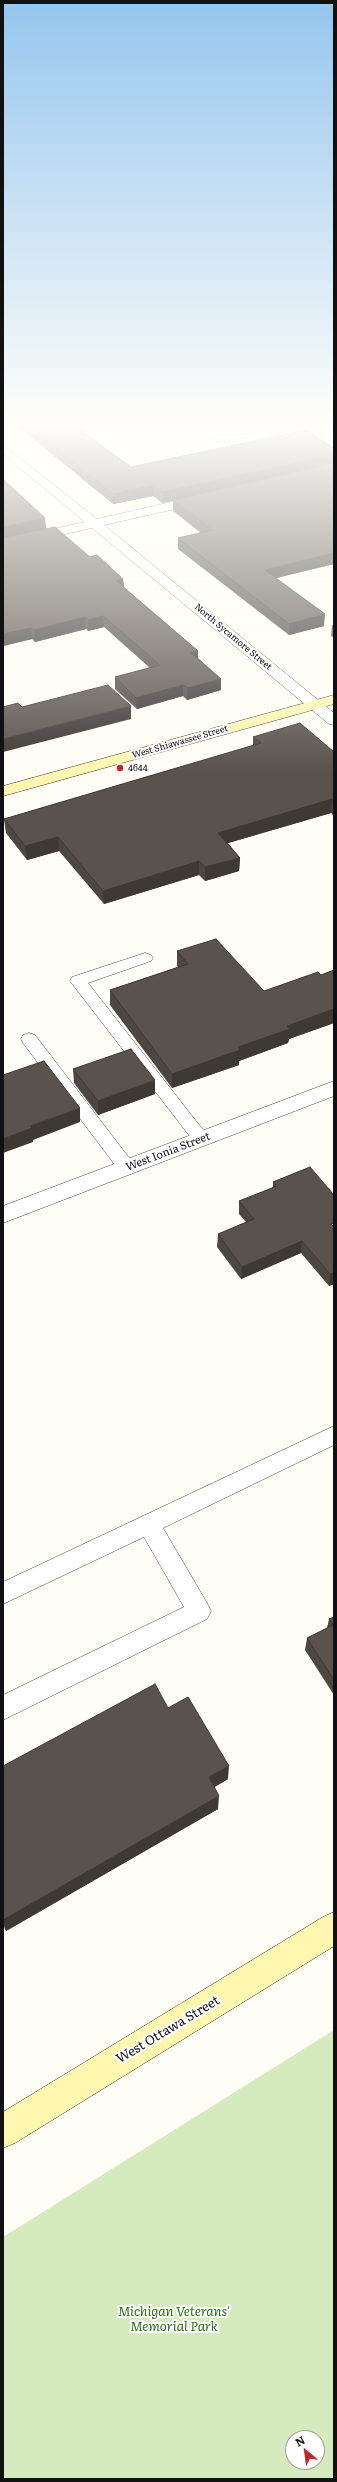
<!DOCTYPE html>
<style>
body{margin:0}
#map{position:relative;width:337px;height:2482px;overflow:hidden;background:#fffdf5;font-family:Literata,serif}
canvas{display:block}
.frame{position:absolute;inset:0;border:4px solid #111;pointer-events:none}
.north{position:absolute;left:285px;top:2430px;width:40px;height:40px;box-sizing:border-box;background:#fff;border:1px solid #a0a0a0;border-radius:50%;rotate:331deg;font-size:11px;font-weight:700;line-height:16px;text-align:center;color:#111}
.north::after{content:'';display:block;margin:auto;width:14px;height:18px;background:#c4262e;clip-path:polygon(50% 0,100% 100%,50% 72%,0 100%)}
</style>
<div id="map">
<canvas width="337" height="2482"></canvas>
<div class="frame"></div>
<div class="north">N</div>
</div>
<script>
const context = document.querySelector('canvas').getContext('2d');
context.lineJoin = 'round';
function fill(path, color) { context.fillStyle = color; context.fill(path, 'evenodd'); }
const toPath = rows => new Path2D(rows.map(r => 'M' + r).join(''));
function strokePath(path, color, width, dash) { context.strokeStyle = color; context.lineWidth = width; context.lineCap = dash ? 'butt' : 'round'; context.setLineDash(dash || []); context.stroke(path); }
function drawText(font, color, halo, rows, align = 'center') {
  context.font = font + ' Literata,serif'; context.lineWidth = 4; context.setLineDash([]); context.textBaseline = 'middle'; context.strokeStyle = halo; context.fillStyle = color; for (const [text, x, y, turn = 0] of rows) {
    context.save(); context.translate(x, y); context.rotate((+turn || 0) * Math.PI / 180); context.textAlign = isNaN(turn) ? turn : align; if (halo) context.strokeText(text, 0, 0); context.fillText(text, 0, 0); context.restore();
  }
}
const green = toPath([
 [334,2030,334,2479,3,2479,3,2237],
 [293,2438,317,2438,317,2462,293,2462]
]);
const lane = toPath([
 [293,424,311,424,234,446,229,443,232,440,218,442,213,439,218,436,250,434,293,424],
 [145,953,151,955,153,958,151,961,88,983,207,1135,210,1139,207,1143,201,1145,195,1143,70,981,72,977,145,953],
 [29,1033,35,1035,133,1163,136,1168,133,1173,127,1175,121,1173,23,1043,21,1039,23,1035,29,1033],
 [334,1426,334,1445,163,1528,207,1603,211,1611,207,1619,3,1720,3,1695,184,1607,144,1537,3,1604,3,1582,334,1426]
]);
const street = toPath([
 [3,445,97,519,202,495,206,496,208,499,206,502,104,525,334,713,334,725,329,724,92,528,3,548,3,540,85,522,3,454,3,445],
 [334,1081,334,1096,3,1223,3,1206,334,1081]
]);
const secondary = toPath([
 [327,424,334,424,334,429,330,428,327,424],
 [334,695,334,704,3,796,3,786,334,695],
 [334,1912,334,1946,15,2143,3,2148,3,2112,323,1917,334,1912]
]);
const wall = toPath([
 [15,424,72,424,131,467,334,448,334,564,276,578,324,626,289,635,178,549,178,538,201,533,173,511,173,501,162,503,153,496,113,504],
 [46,529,123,579,124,587,198,651,198,658,221,679,221,690,187,700,183,696,137,709,115,689,115,677,150,668,104,627,88,631,86,629,35,642,32,639,3,646],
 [334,624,334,638,331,636,332,625],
 [253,737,334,752,334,816,331,813,228,843,240,858,239,871,205,881,199,875,104,904,59,851,27,860,6,833,4,819,253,746],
 [177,951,264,991,321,975,334,970,334,1023,289,1039,288,1043,239,1061,239,1065,172,1088,110,1005,110,990,178,967,177,966],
 [73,1069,155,1094,98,1115,74,1083],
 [310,1167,334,1284,329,1286,301,1253,241,1279,217,1247,218,1234,246,1222,239,1214,239,1201,273,1188,273,1182],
 [334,1617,334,1695,305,1650,307,1638,327,1628,329,1619],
 [168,1708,228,1779,214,1787,218,1809,6,1931,3,1925,3,1766]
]);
const shadedWall = toPath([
 [334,455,334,465,162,503,162,492],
 [153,485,153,496,113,504,113,494],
 [45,518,46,529,3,538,3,527],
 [334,553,334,564,264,581,265,570],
 [123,579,124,590,116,581],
 [325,614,324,626,289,635,289,624],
 [103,616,104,627,88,631,88,620],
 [85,617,86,629,35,642,34,630],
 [31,628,32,639,3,646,3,634],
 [198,651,198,662,191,653],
 [221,679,221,690,187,700,188,688],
 [183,685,183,696,137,709,136,698],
 [131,706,131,719,3,752,3,739],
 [332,799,331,813,218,846,218,833],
 [58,837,59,851,27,860,25,846],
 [240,858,239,871,205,881,205,867],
 [199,861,199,875,104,904,103,891],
 [334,1009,334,1023,289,1039,288,1043,239,1061,239,1065,172,1088,172,1074,238,1047,287,1026],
 [155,1080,155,1094,98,1115,98,1101],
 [80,1108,80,1122,33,1140,33,1142,3,1153,3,1139,30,1126],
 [302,1241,301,1253,241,1279,242,1267],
 [334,1272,334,1284,329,1286,330,1274],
 [229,1766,228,1779,208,1791,209,1777],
 [219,1796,218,1809,6,1931,3,1920]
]);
const building = toPath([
 [26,424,72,424,131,467,306,430,334,448,334,455,162,492,153,485,113,494,26,424],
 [334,463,334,553,265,570,325,614,289,624,178,538,212,530,173,500,334,463],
 [3,479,45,518,3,527,3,479],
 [55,527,90,557,97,555,123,579,116,581,198,651,191,653,221,679,188,688,183,685,136,698,115,677,160,665,103,616,88,620,85,617,34,630,31,628,3,634,3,538,55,527],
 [108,685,131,706,3,739,3,707,18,703,22,707,108,685],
 [300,723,334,752,334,801,332,799,218,833,240,858,205,867,199,861,103,891,58,837,25,846,4,819,261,743,253,737,300,723],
 [216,939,264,991,318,972,321,975,334,970,334,1009,287,1026,290,1029,238,1047,240,1050,172,1074,110,990,188,964,177,951,216,939],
 [131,1049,155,1080,98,1101,73,1069,131,1049],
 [44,1061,80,1108,30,1126,32,1128,3,1139,3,1075,44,1061],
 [310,1167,334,1195,334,1223,331,1224,334,1227,334,1272,330,1274,302,1241,242,1267,218,1234,254,1219,239,1201,277,1186,273,1182,310,1167],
 [334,1617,334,1680,307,1638,333,1625,329,1619,334,1617],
 [155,1684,168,1708,188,1697,229,1766,209,1777,219,1796,3,1920,3,1766,155,1684]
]);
const markers = [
 [120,768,4,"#c4262e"]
];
const farStreetnames = [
 ["North Sycamore Street",233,637,40],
 ["West Shiawassee Street",180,742,-16]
];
const farPoinames = [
 ["4644",128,768]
];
const streetNames = [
 ["West Ionia Street",168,1152,-21]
];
const nearStreetnames = [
 ["West Ottawa Street",168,2030,-31]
];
const nearParknames = [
 ["Michigan Veterans'",174,2312],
 ["Memorial Park",174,2327]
];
fill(green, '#d5ebbd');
strokePath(lane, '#444', 1);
strokePath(street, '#444', 1);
strokePath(secondary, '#333', 1);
fill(lane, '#fff');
fill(street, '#fff');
fill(secondary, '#fff6b0');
fill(wall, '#4d4742');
fill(shadedWall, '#3f3936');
fill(building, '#5a524d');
strokePath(building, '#3f3936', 1);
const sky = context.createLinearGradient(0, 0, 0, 772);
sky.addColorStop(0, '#95c6ee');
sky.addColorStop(0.55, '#fffefa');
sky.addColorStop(1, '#fffefa00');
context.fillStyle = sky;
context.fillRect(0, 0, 337, 772);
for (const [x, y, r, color] of markers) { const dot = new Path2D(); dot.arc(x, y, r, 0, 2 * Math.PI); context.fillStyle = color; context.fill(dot); strokePath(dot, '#fff', 1.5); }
drawText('9px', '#111', '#fff', farStreetnames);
drawText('9px', '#111', '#fff', farPoinames, 'left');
drawText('11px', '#111', '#fff', streetNames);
drawText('13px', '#111', '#fff', nearStreetnames);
drawText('italic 13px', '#2f6b1f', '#fff', nearParknames);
</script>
